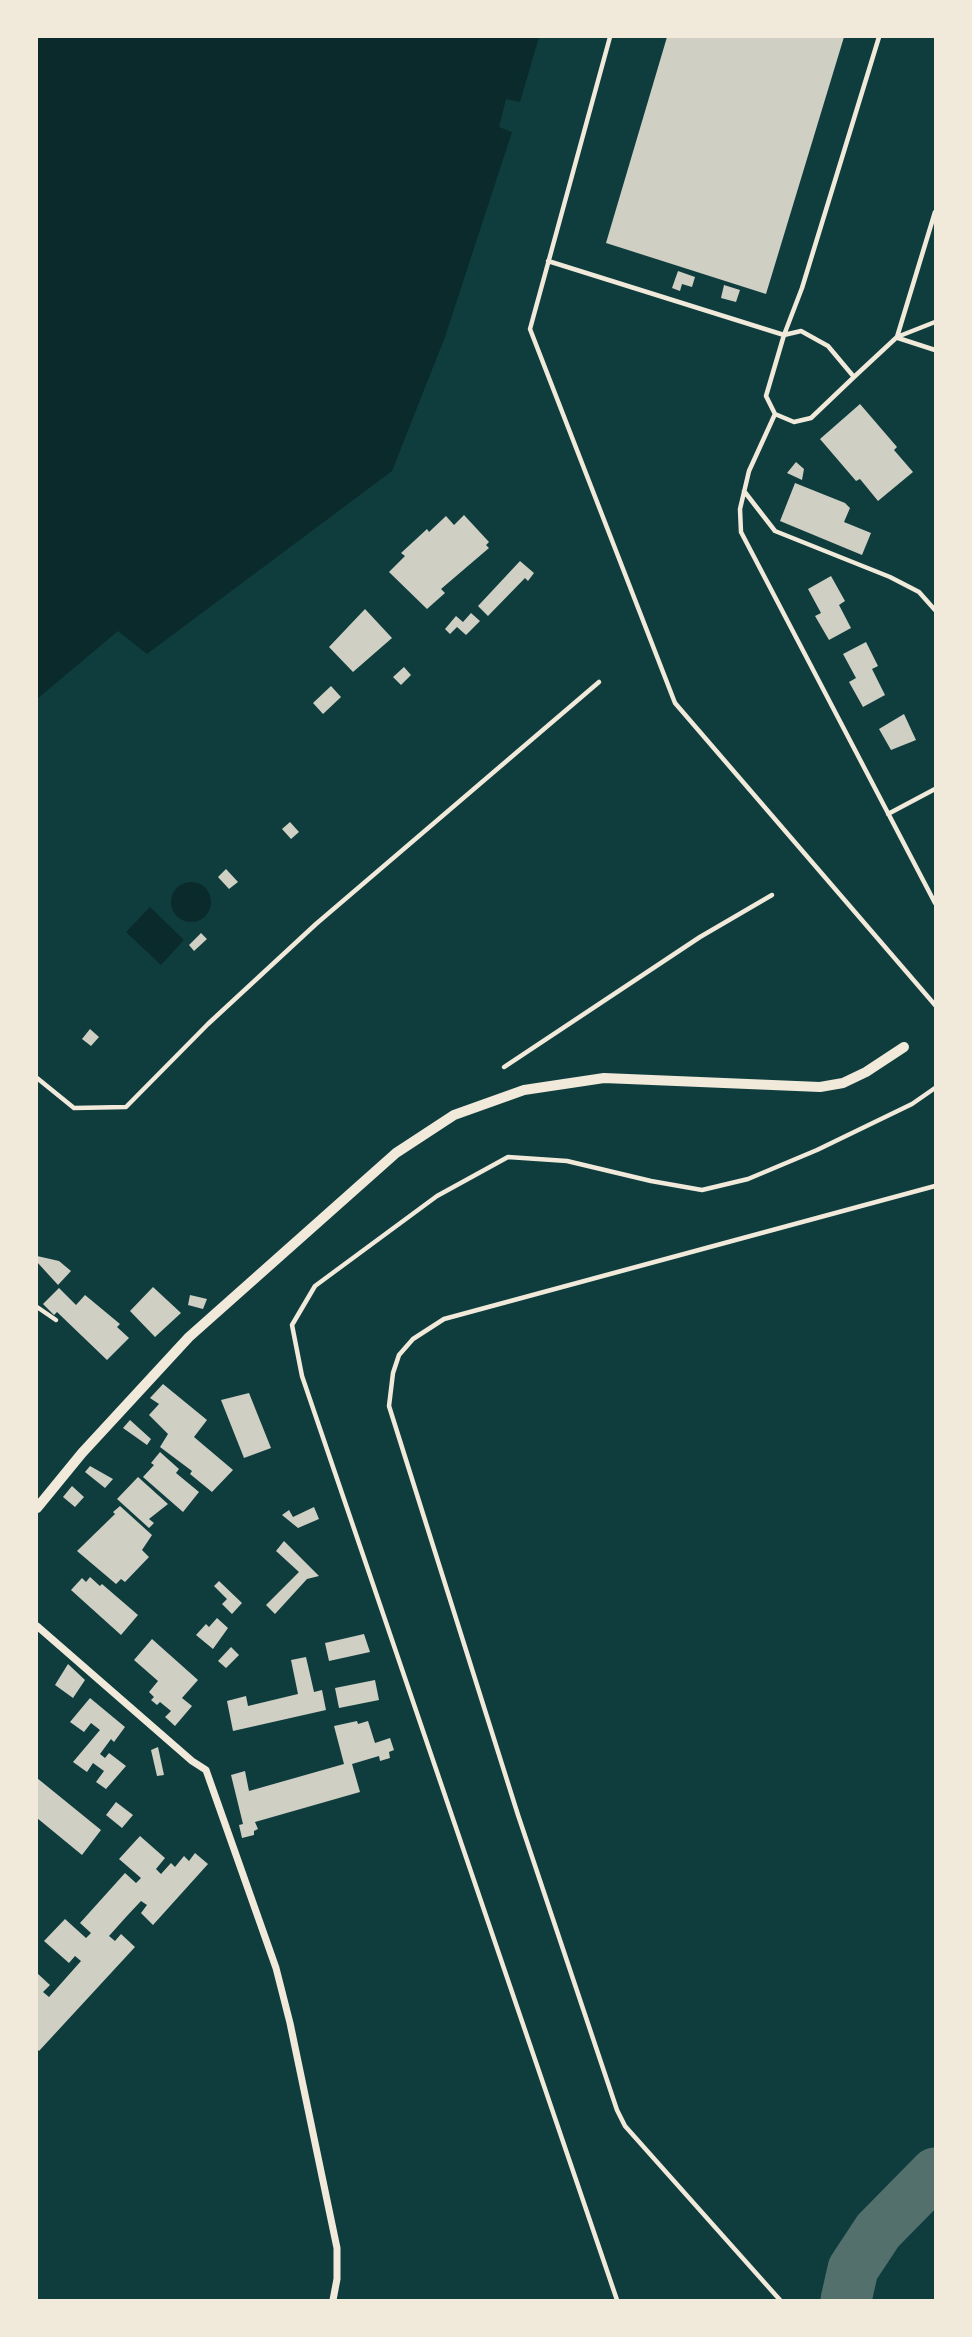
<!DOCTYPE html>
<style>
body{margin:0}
#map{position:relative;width:972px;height:2337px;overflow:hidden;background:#0f3d3e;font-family:Ubuntu,sans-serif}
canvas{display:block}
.frame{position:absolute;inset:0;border:38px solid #f1e9da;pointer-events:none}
</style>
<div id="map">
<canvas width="972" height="2337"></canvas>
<div class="frame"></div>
</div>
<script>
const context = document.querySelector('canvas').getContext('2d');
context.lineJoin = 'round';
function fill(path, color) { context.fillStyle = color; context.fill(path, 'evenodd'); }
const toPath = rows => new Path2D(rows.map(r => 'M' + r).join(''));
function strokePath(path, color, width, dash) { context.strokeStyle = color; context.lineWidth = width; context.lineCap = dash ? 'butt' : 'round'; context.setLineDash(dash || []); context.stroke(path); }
const water = toPath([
 [37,37,539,37,520,102,506,99,499,127,512,132,445,337,392,471,147,654,118,631,37,699],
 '171 902a20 20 0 1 1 40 0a20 20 0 1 1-40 0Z',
 [150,907,184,940,161,965,126,932]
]);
const taxiway = toPath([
 [846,2300,853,2269,878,2231,935,2173]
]);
const building = toPath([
 [667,37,844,37,766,294,606,243],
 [678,271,695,277,692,287,682,284,680,291,672,288],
 [724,285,740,290,736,302,721,298],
 [860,404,897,447,894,450,913,472,878,501,860,479,856,481,820,439],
 [796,462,804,469,802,480,787,473],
 [795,483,845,503,850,508,844,522,871,533,862,555,780,521],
 [464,515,489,542,486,545,489,548,441,589,445,593,427,609,389,572,405,556,401,553,427,529,429,532,446,516,454,525],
 [520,561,534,573,528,581,525,578,488,616,478,606],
 [831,576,845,601,839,605,851,628,829,640,815,616,821,613,808,589],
 [365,609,392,638,353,672,329,647],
 [471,613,480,621,466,635,457,627,450,634,445,629,456,616,463,622],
 [866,642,878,666,872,669,885,695,863,707,849,682,856,678,843,654],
 [404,667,411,675,401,685,393,677],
 [331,686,341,697,323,714,313,703],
 [904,714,916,740,891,750,879,729],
 [290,822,299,832,291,839,282,829],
 [226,869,238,882,229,889,218,877],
 [201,933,207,939,194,951,189,945],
 [90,1029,99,1037,91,1046,82,1039],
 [37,1256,59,1261,71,1271,58,1285,37,1262],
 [153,1287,181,1313,155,1337,130,1311],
 [59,1288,76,1305,85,1295,120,1324,117,1327,129,1338,107,1360,57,1312,54,1315,43,1304],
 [190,1295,207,1299,203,1309,188,1305],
 [163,1384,207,1420,194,1437,233,1470,212,1492,190,1474,192,1471,160,1447,168,1434,149,1415,159,1404,150,1398],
 [249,1393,271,1448,244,1458,221,1400],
 [130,1420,151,1439,147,1445,123,1428],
 [160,1452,179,1469,176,1473,199,1492,183,1512,143,1477,154,1465,151,1463],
 [90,1466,113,1479,105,1488,85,1472],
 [138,1477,168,1504,149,1519,154,1523,149,1528,117,1499],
 [72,1486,84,1497,75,1507,63,1497],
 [120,1506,152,1535,142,1550,149,1557,125,1582,121,1579,116,1584,77,1551,115,1514,113,1512],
 [314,1507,319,1519,298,1528,282,1515,289,1510,293,1517],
 [284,1541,319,1576,307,1579,275,1614,266,1605,299,1572,276,1551],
 [90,1577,100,1586,102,1584,138,1615,121,1635,71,1590,82,1578,86,1582],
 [219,1581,242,1603,232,1614,222,1604,227,1599,214,1586],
 [217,1618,228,1628,213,1649,196,1635,206,1624,209,1627],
 [364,1634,370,1652,329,1661,325,1643],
 [152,1639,198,1680,182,1698,192,1706,175,1726,165,1717,171,1711,160,1702,157,1705,151,1700,154,1697,149,1692,158,1681,134,1660],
 [231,1647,239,1655,226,1668,218,1661],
 [306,1657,314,1692,322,1690,326,1710,233,1731,227,1701,246,1696,248,1706,298,1694,291,1660],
 [68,1664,85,1680,73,1698,55,1685],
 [375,1680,379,1700,339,1708,335,1688],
 [90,1698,125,1727,114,1742,111,1739,100,1754,105,1758,109,1753,126,1766,106,1789,96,1782,104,1771,93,1763,87,1772,73,1762,100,1730,91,1723,84,1732,70,1722],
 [357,1721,358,1724,368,1721,375,1743,390,1738,394,1750,389,1752,390,1758,380,1761,379,1756,352,1764,360,1792,255,1822,258,1829,254,1831,254,1835,242,1838,239,1825,243,1824,231,1775,245,1771,249,1791,344,1764,334,1726],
 [158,1747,164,1775,157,1776,151,1750],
 [37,1778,101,1830,82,1855,37,1818],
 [116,1802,133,1815,122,1828,106,1815],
 [140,1836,165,1858,156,1869,161,1874,171,1863,175,1867,184,1856,189,1861,195,1853,208,1864,153,1925,141,1913,147,1905,141,1901,126,1917,109,1936,115,1941,121,1934,135,1947,39,2051,37,2049,37,1973,50,1985,43,1992,49,1997,81,1961,75,1956,69,1963,44,1941,65,1919,86,1938,91,1933,80,1923,125,1873,136,1883,141,1878,119,1859]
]);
const service = toPath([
 [610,37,530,329,675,703,935,1005],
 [548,261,784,335,802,288,879,37],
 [801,331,828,346,854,377,811,418,794,422,775,414,766,396,784,335,801,331],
 [897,337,935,322],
 [898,338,935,350],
 [854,377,897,337,935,212],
 [775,414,749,471,740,509,741,532,935,903],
 [744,491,775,531,890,577,919,592,935,610],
 [888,814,935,789],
 [504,1067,700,937,772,895],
 [37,1078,74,1108,126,1107,208,1024,316,924,599,682],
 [37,1307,56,1320],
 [617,2300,302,1376,292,1325,315,1286,437,1196,508,1157,567,1161,651,1181,702,1190,748,1179,817,1150,912,1104,935,1088],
 [780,2300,625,2126,617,2110,518,1815,389,1406,393,1373,399,1355,413,1339,444,1319,935,1186]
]);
const minor = toPath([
 [37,1626,192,1761,206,1770,276,1968,290,2023,337,2248,337,2279,333,2300]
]);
const tertiary = toPath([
 [37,1508,82,1453,189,1337,396,1153,454,1115,524,1090,604,1078,820,1087,843,1083,866,1072,904,1047]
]);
fill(water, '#0a2a2b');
strokePath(taxiway, '#53706d', 51);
fill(building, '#cfcfc3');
strokePath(service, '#f1e9da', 4.5);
strokePath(minor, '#f1e9da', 7);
strokePath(tertiary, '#f1e9da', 10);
</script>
